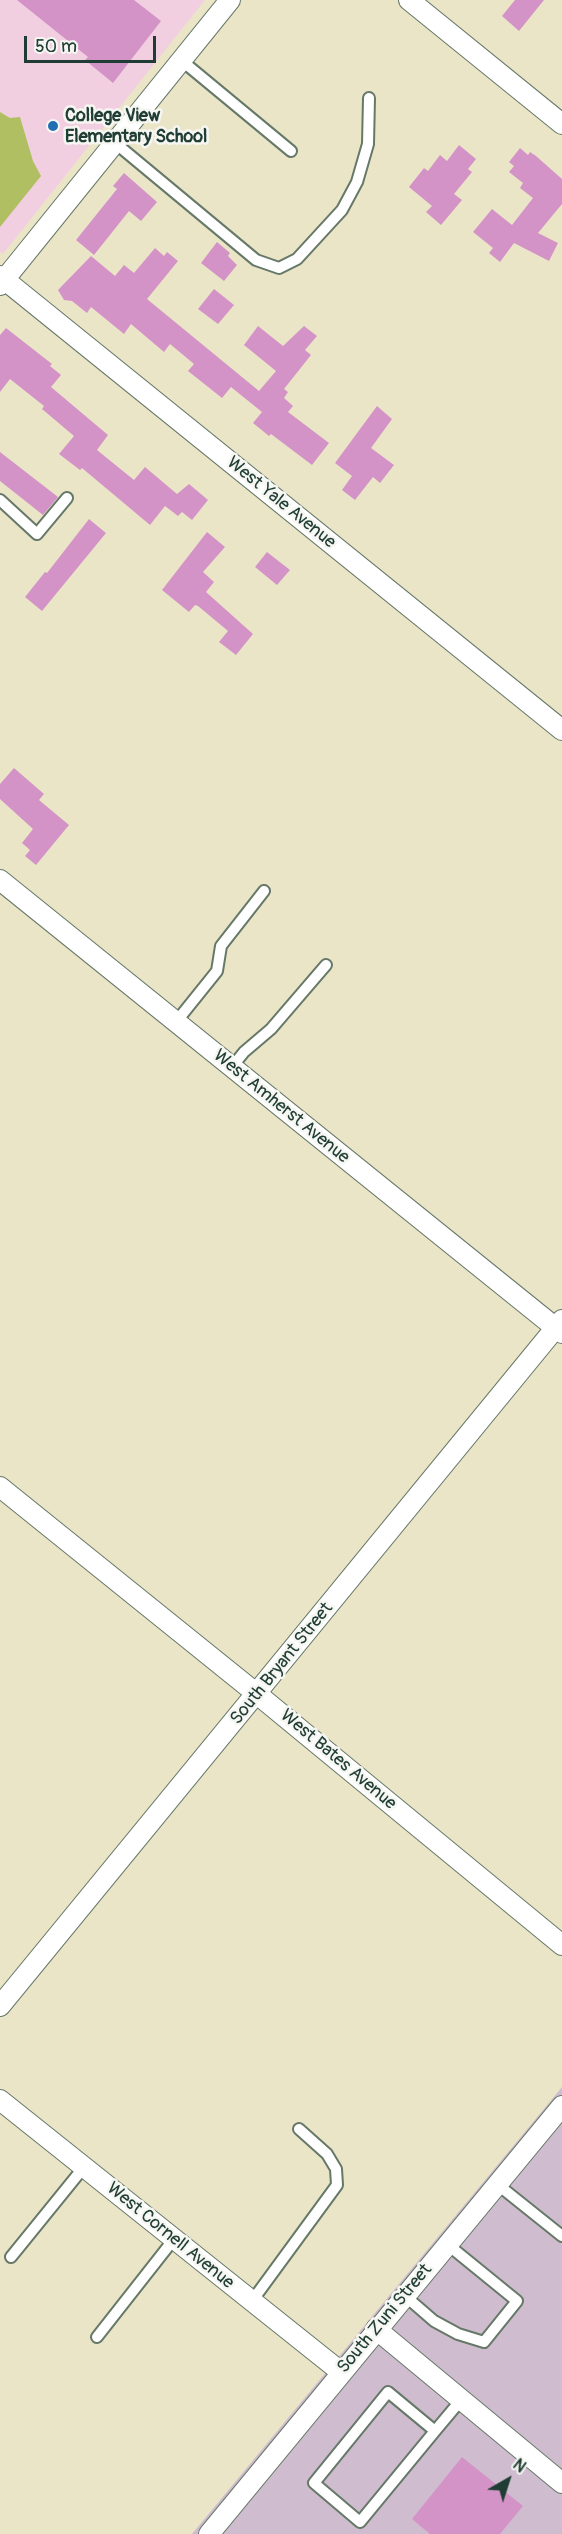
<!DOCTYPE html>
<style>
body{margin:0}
#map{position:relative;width:562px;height:2534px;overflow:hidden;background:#ebe5c8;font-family:Pangolin,sans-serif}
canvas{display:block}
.north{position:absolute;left:478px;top:2450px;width:60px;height:60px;-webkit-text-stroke:4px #f6f6f2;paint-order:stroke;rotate:39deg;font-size:16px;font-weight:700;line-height:24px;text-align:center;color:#1f3d34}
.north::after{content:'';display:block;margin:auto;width:21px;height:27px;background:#1f3d34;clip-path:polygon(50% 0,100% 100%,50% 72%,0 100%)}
.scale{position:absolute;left:24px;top:36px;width:132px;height:27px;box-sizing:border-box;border:3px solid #1f3d34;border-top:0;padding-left:8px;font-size:18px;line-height:21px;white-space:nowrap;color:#1f3d34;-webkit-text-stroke:4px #f6f6f2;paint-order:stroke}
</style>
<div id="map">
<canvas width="562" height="2534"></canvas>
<div class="north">N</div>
<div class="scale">50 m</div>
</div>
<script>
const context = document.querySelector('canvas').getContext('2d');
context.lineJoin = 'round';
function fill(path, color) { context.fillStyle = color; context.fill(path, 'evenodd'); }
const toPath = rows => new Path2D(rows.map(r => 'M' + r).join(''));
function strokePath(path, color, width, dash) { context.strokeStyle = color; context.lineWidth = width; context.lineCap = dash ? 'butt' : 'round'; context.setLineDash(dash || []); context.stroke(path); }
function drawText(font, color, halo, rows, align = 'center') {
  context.font = font + ' Pangolin,sans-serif'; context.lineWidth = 5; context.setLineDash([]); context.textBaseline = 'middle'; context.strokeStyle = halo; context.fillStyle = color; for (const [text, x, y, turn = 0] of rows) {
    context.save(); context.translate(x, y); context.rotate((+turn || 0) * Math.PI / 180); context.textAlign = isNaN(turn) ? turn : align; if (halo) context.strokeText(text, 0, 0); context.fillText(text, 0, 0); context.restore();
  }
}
const built = toPath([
 [0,0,205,0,3,254,0,252]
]);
const industrial = toPath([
 [562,2087,562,2534,192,2534]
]);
const green = toPath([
 [0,112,10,118,20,117,33,161,41,176,0,227]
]);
const building = toPath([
 [17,0,134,0,161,21,113,83,85,60,88,57],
 [515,0,544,0,519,31,502,16],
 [459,145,476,159,468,169,472,172,454,194,462,200,441,225,426,212,432,206,409,187,424,168,428,171,440,155,447,161],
 [520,148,528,155,530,152,536,156,562,179,562,204,538,233,558,243,549,261,514,243,500,262,489,253,493,248,473,232,492,209,512,225,533,198,520,188,523,183,509,172,514,166,509,162],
 [124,173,157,202,141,221,129,211,94,255,76,240,117,189,113,186],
 [217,242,230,253,228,256,237,265,224,281,201,263],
 [155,248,164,256,167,252,178,261,147,299,259,391,276,371,244,345,258,326,283,346,304,326,317,336,305,350,311,355,284,389,288,392,284,398,293,406,288,412,329,443,312,465,271,434,269,436,253,423,262,412,231,387,222,398,188,371,194,364,170,344,164,352,131,324,124,334,91,307,87,313,72,301,64,300,58,290,91,256,115,276,124,265,134,273],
 [214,289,234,305,218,324,198,309],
 [6,328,52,364,50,366,61,375,51,387,108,435,97,450,134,480,145,467,177,494,189,484,208,500,192,520,182,512,178,516,165,506,150,525,82,468,80,470,59,454,74,436,42,409,44,406,10,379,0,392,0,335],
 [377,406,392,419,371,448,394,465,380,483,373,477,355,500,342,490,352,476,335,463],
 [0,452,58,497,43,515,0,481],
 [89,519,106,533,42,611,25,597,45,572,47,573],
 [207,532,225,547,203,572,214,582,206,592,253,634,236,655,219,642,228,631,198,606,195,605,189,612,162,590],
 [267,552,290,570,277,585,255,567],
 [14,768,44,794,39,800,69,825,36,865,25,856,30,850,22,843,33,829,0,799,0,784],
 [462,2457,523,2506,500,2534,430,2534,412,2519]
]);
const lane = toPath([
 [181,60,291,151],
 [114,142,256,260,279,268,297,259,342,210,357,182,368,144,369,98],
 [0,500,37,534,67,498],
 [176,1022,217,971,221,946,264,891],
 [232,1067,244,1052,271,1029,326,965],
 [497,2184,562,2236],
 [11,2257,84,2167],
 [404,2295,434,2321,458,2334,484,2342,517,2301,447,2244],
 [252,2301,337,2185,336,2169,327,2154,299,2129],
 [97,2337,174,2239],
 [435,2431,388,2392,314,2483,360,2522,435,2431,461,2400]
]);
const street = toPath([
 [409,0,562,124],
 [0,276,562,730],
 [0,285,230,0],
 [0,880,562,1333],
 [0,1487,257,1694,562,1945],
 [0,2006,562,1320],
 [0,2100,341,2372],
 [376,2329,562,2483],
 [209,2534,562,2106]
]);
const markers = [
 [53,126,6,"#1f6fb2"]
];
const poiNames = [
 ["College View",65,116],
 ["Elementary School",65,137]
];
const streetNames = [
 ["West Yale Avenue",281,503,39],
 ["West Amherst Avenue",281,1107,39],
 ["South Bryant Street",282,1664,-51],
 ["West Bates Avenue",338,1760,40],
 ["West Cornell Avenue",170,2236,39],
 ["South Zuni Street",385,2319,-50]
];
fill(built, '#f2cfe0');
fill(industrial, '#cfbdcf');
fill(green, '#b0bf62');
fill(building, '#d393c7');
strokePath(lane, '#667868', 14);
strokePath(street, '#667868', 22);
strokePath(lane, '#fff', 10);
strokePath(street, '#fff', 20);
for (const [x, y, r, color] of markers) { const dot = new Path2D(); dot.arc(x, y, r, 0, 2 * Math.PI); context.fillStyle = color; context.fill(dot); strokePath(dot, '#f6f6f2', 2); }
drawText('bold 18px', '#1f3d34', '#f6f6f2', poiNames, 'left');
drawText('18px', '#1f3d34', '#f6f6f2', streetNames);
</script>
